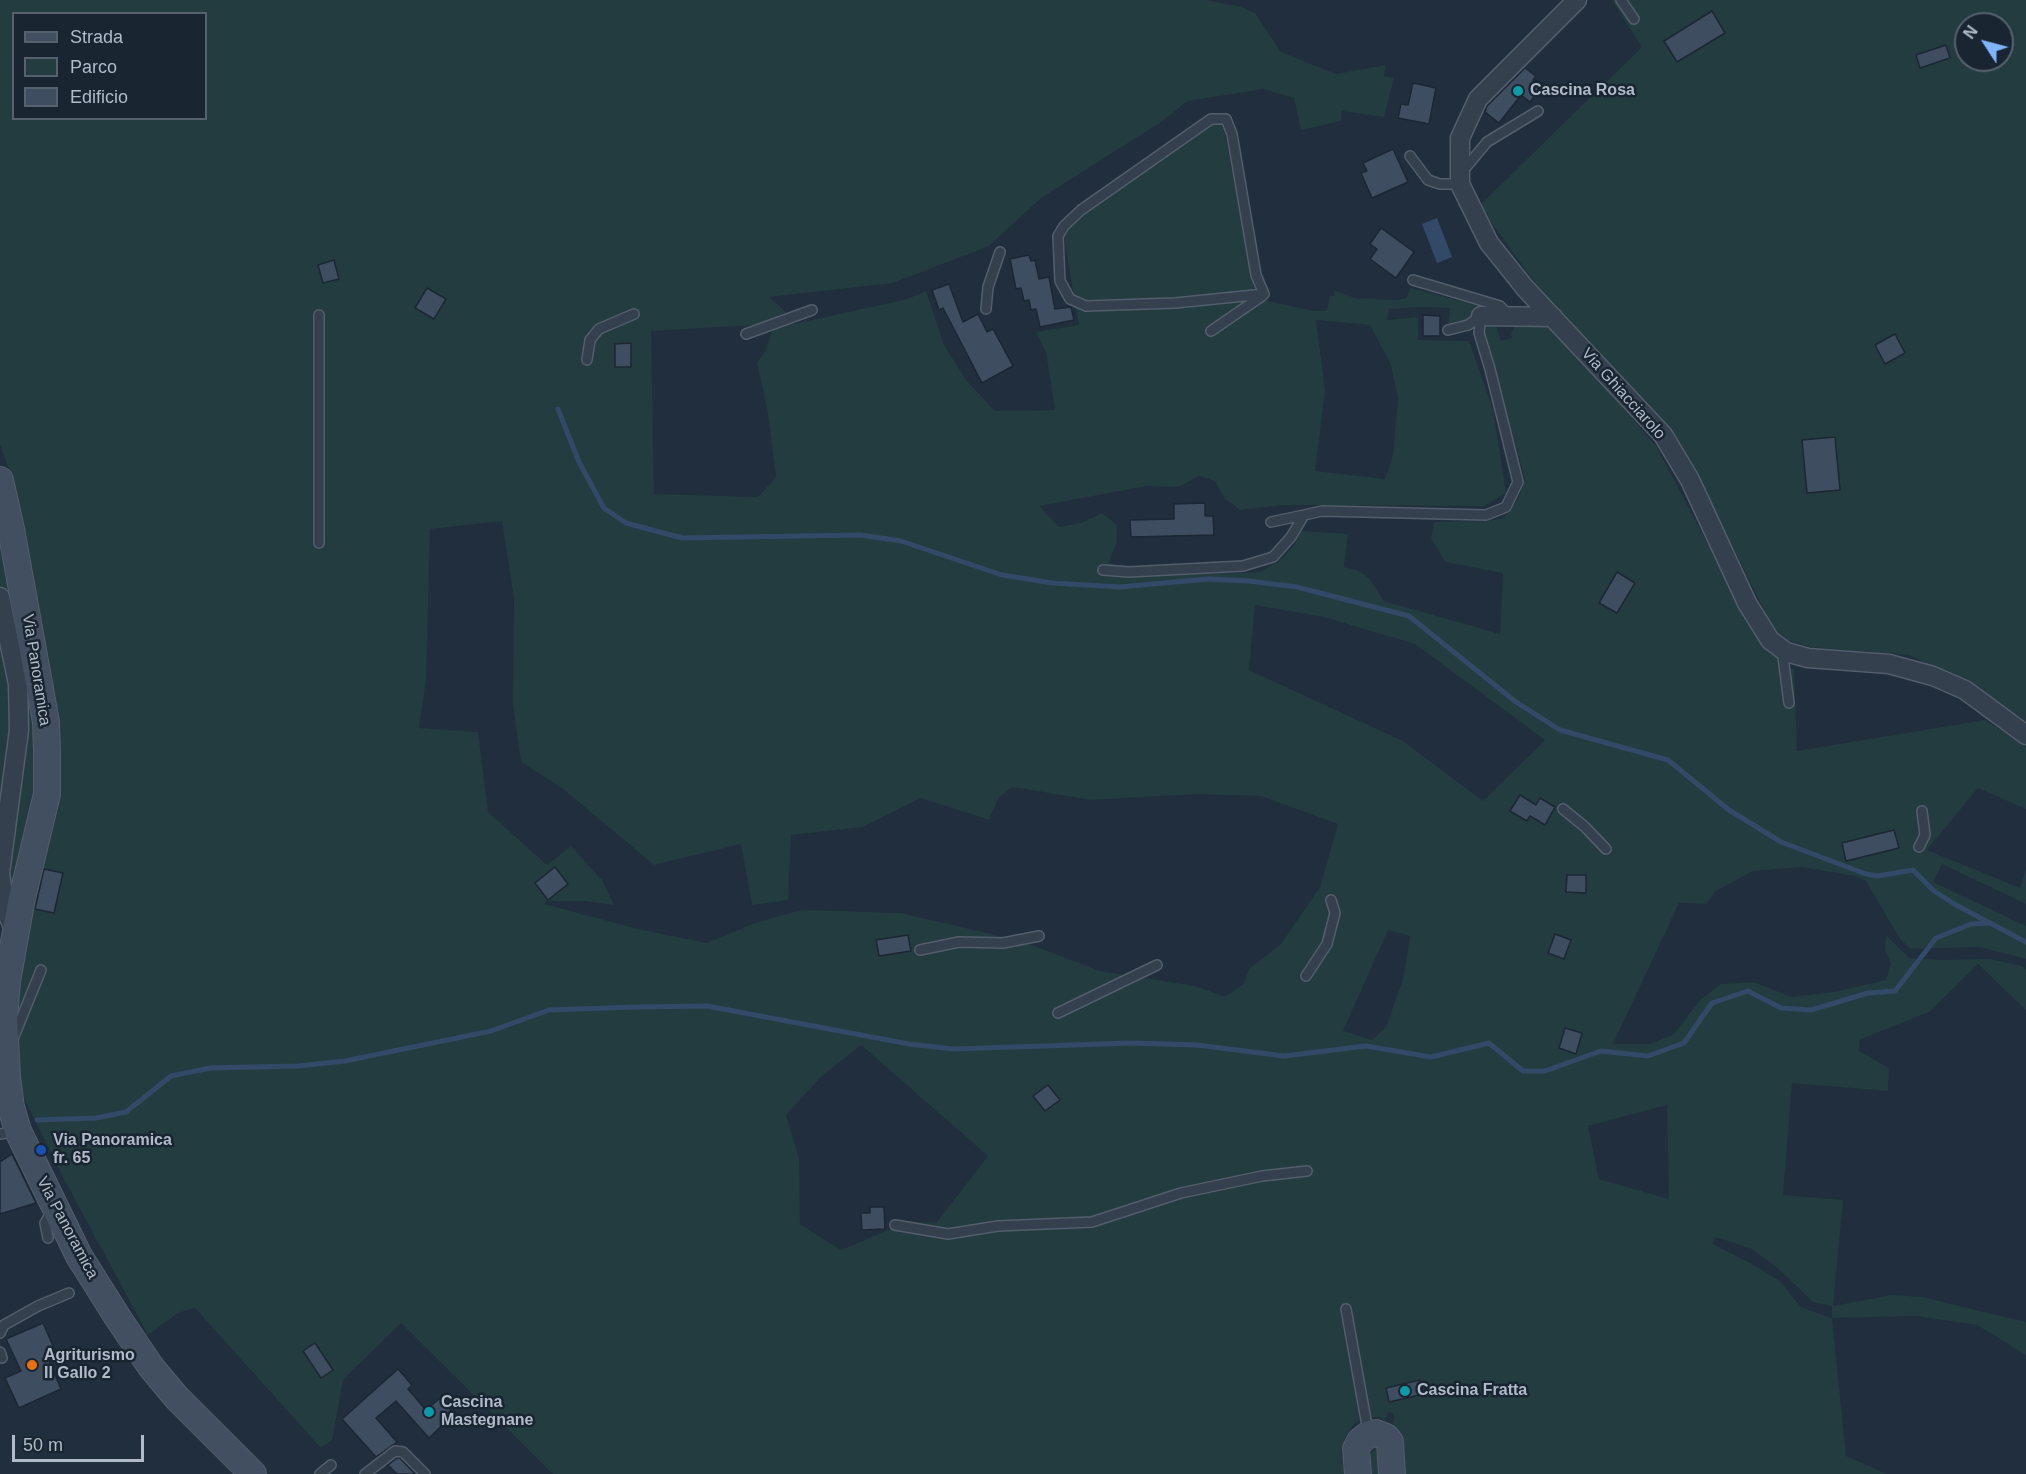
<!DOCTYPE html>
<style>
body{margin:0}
#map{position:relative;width:2026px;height:1474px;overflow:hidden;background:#202e3e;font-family:Arial,sans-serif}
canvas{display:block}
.legend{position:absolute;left:12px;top:12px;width:195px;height:108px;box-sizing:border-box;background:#1a2532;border:2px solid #56616e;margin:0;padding:8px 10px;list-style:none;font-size:18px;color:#b0bac9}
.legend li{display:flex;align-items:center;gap:12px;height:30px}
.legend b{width:30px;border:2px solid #56616e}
.north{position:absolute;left:1954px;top:12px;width:60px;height:60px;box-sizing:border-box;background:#1a2532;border:2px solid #56616e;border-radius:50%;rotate:306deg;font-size:16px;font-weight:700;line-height:24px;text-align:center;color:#b0bac9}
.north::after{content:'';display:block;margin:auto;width:21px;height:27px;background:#7fb5ff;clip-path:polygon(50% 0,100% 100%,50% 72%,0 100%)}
.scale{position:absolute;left:12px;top:1435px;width:132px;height:27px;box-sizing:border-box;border:3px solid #b0bac9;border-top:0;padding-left:8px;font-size:18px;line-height:21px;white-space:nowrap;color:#b0bac9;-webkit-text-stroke:4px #1a2532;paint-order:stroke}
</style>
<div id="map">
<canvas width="2026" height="1474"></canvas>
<ul class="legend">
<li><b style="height:8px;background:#424f61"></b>Strada</li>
<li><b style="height:16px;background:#223c3f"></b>Parco</li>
<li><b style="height:16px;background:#3f4d60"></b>Edificio</li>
</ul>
<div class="north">N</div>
<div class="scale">50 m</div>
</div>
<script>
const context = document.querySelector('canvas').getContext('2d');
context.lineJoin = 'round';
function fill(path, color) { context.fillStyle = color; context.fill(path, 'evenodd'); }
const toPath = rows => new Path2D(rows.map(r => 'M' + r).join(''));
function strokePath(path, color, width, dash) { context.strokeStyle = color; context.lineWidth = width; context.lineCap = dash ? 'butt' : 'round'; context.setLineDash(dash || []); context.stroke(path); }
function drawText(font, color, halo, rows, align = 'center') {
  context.font = font + ' Arial,sans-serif'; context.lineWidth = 5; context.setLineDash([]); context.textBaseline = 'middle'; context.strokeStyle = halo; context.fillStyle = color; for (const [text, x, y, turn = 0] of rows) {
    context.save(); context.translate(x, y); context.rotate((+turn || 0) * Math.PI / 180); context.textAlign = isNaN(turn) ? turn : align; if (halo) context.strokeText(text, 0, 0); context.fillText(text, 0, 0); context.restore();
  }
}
const green = toPath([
 [0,0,1206,0,1241,7,1255,13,1281,52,1336,74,1386,65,1384,76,1394,78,1384,117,1342,111,1341,121,1301,130,1294,98,1263,89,1188,101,1158,124,1041,198,989,246,893,283,769,297,787,313,754,325,651,331,654,494,758,497,776,477,768,413,757,363,766,350,772,331,780,327,907,299,926,291,944,345,966,380,995,411,1055,410,1046,352,1036,332,1079,325,1063,233,1083,213,1215,122,1221,125,1225,133,1254,288,1257,293,1268,301,1313,311,1327,311,1330,296,1335,296,1334,290,1355,298,1397,300,1406,298,1411,288,1495,310,1468,318,1461,324,1448,326,1450,308,1421,307,1389,309,1387,320,1418,317,1418,340,1469,341,1493,409,1506,493,1484,506,1284,505,1240,510,1224,498,1215,481,1199,476,1178,487,1147,486,1039,506,1059,527,1081,523,1102,513,1117,525,1117,542,1109,562,1136,577,1259,572,1279,561,1294,546,1301,531,1348,534,1344,567,1357,570,1369,578,1384,601,1500,634,1503,573,1445,562,1431,538,1434,522,1485,521,1502,519,1511,510,1518,499,1525,480,1484,330,1491,321,1494,320,1501,341,1512,338,1511,332,1519,322,1551,325,1656,446,1751,625,1777,652,1779,668,1794,669,1797,751,1985,720,2026,747,2026,809,1978,788,1927,850,2020,888,2026,869,2026,904,1942,864,1933,882,2026,926,2026,959,1980,947,1911,949,1900,939,1866,881,1855,876,1802,867,1753,871,1716,891,1706,904,1679,903,1613,1044,1650,1044,1674,1034,1700,1000,1721,984,1754,982,1791,997,1834,992,1886,980,1891,964,1885,950,1886,935,1909,958,1940,960,1991,959,2022,966,2026,970,2026,1010,1978,964,1929,1012,1859,1040,1859,1051,1889,1068,1888,1091,1792,1083,1783,1195,1843,1200,1833,1306,1892,1295,1922,1297,2026,1322,2026,1355,1977,1325,1916,1316,1832,1318,1846,1456,1887,1474,1405,1474,1405,1452,1399,1434,1393,1425,1394,1414,1388,1412,1385,1420,1379,1417,1365,1417,1353,1425,1345,1438,1341,1452,1345,1474,553,1474,401,1323,343,1380,332,1440,321,1448,195,1308,178,1313,148,1335,65,1181,24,1098,13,1061,25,1023,15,1020,19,965,57,715,24,527,13,480,0,445],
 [14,14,206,14,206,118,14,118],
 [1316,320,1370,325,1391,365,1398,398,1393,455,1385,479,1315,471,1325,391],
 [502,521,514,599,513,706,521,762,563,789,654,865,741,844,752,905,788,900,791,835,863,827,921,798,989,820,999,797,1013,787,1092,800,1197,794,1261,796,1338,824,1320,887,1281,944,1249,969,1244,984,1225,997,1195,986,1100,971,1021,941,901,913,801,910,755,923,707,943,638,929,544,904,548,901,584,901,614,905,602,880,571,846,547,865,488,812,478,732,419,728,426,680,430,529],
 [1255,605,1324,617,1415,644,1545,740,1483,801,1403,741,1249,670],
 [1388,930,1410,936,1403,979,1386,1027,1372,1040,1343,1031],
 [861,1045,988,1156,937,1222,905,1223,841,1250,800,1224,799,1158,786,1115,822,1076],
 [1667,1105,1669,1199,1599,1179,1588,1126],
 [1715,1237,1750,1248,1774,1265,1813,1302,1832,1306,1832,1318,1801,1307,1780,1281,1752,1264,1713,1244],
 [1612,0,2026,0,2026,723,1967,683,1909,655,1810,647,1788,640,1773,628,1699,479,1643,399,1548,301,1491,222,1481,204,1642,47],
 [1966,24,2002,24,2002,60,1966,60],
 [0,525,38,715,38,795,14,897,0,898],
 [1375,1448,1378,1448,1386,1474,1371,1474,1370,1454]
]);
const water = toPath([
 [1437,218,1452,257,1437,263,1422,224]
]);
const stream = toPath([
 [558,409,579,462,604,508,626,523,682,538,860,535,901,541,1002,575,1053,583,1120,587,1208,579,1249,581,1297,587,1409,616,1516,702,1560,730,1668,760,1729,810,1781,842,1866,874,1878,876,1913,870,1934,891,1956,905,2026,942],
 [37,1120,96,1118,126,1112,171,1076,210,1068,298,1066,345,1061,491,1031,549,1010,636,1007,707,1006,909,1044,954,1049,1131,1043,1197,1045,1284,1056,1366,1046,1431,1057,1489,1043,1523,1071,1545,1071,1601,1051,1648,1056,1684,1043,1712,1003,1748,991,1781,1008,1811,1010,1868,993,1895,991,1936,938,1971,924,1990,923]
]);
const building = toPath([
 [1712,11,1725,33,1677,62,1664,41,1712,11],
 [1946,45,1950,58,1920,68,1916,55,1946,45],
 [1525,68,1536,76,1533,80,1542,86,1530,102,1521,95,1499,123,1485,112,1487,106,1525,68],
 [1413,83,1436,88,1429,124,1398,118,1401,104,1408,105,1413,83],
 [1393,149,1408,182,1372,198,1361,173,1367,171,1363,163,1393,149],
 [1381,228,1414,252,1396,278,1370,259,1377,249,1370,244,1381,228],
 [1029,255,1031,261,1035,260,1039,279,1049,277,1055,309,1071,307,1074,320,1040,327,1036,309,1031,310,1029,300,1024,301,1021,288,1016,289,1010,259,1029,255],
 [334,260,339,279,323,283,318,265,334,260],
 [949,284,963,322,978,314,987,332,993,329,1013,366,982,383,943,308,939,310,932,290,949,284],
 [427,288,446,299,434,319,415,308,427,288],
 [1423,315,1440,316,1440,336,1423,336,1423,315],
 [1895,334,1905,353,1885,364,1875,345,1895,334],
 [631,343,631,367,615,367,615,344,631,343],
 [1835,437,1840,490,1807,493,1802,440,1835,437],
 [1205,503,1205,516,1213,516,1214,535,1131,537,1130,520,1174,519,1174,504,1205,503],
 [1617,572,1635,583,1617,613,1599,603,1617,572],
 [1520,795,1536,805,1540,798,1555,807,1545,825,1530,816,1527,821,1510,811,1520,795],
 [1894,830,1899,848,1846,861,1842,843,1894,830],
 [555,867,568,884,548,900,535,883,555,867],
 [44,869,63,873,54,913,35,909,44,869],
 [1567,875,1586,875,1586,893,1566,892,1567,875],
 [1555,934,1571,940,1564,959,1548,953,1555,934],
 [908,935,911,951,879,956,876,940,908,935],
 [1565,1028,1582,1033,1576,1054,1559,1048,1565,1028],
 [1048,1085,1060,1100,1045,1111,1033,1096,1048,1085],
 [12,1154,36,1203,0,1214,0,1162,12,1154],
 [870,1207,884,1207,885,1229,862,1230,861,1213,870,1213,870,1207],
 [43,1323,58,1357,49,1361,61,1389,19,1408,5,1378,21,1371,6,1339,43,1323],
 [315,1343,333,1370,321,1378,303,1351,315,1343],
 [398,1369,412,1385,408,1389,426,1410,440,1398,454,1414,429,1438,396,1401,376,1418,397,1442,376,1457,342,1419,398,1369],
 [1420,1380,1424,1394,1389,1402,1386,1388,1420,1380],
 [397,1458,400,1458,415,1474,397,1474,388,1465,397,1458]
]);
const lane = toPath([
 [1621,0,1634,19],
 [1211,119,1226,119,1232,134,1256,275,1264,294,1175,303,1086,306,1070,299,1060,281,1058,236,1064,226,1081,210,1211,119],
 [1410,156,1428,180,1440,184,1460,184],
 [1463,171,1487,142,1538,111],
 [1413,280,1500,306,1509,316],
 [986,309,988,287,1000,252],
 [1448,330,1468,325,1481,316],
 [1211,331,1262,296],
 [746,334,812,310],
 [587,360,590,340,599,329,634,314],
 [1271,522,1304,515],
 [319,543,319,315],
 [1103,570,1129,572,1243,566,1273,557,1291,537,1304,515,1322,511,1486,515,1506,507,1518,482,1490,369,1479,333,1481,316],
 [1782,649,1789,703],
 [1563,809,1585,827,1606,849],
 [1919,847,1925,835,1922,811],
 [920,950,959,942,1003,943,1039,936],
 [1306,976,1327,944,1335,913,1331,900],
 [1058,1013,1157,965],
 [13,1039,41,970],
 [0,1134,16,1131],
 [895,1225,948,1234,998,1226,1092,1222,1181,1193,1262,1176,1307,1171],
 [48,1238,45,1223,52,1211],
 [1346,1309,1368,1431],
 [0,1333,4,1325,38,1306,69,1293],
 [0,1352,2,1358],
 [320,1474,331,1465],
 [365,1474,395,1451,403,1452,425,1474]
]);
const street = toPath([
 [1577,0,1478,99,1460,138,1460,184,1489,243,1525,288,1663,435,1690,480,1747,603,1770,640,1786,652,1808,658,1889,664,1933,676,1965,690,2026,735],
 [1481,316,1553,317],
 [0,597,18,684,19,730,0,873,5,909,15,931]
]);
const secondary = toPath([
 [0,480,11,529,46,722,47,751,47,794,22,898,7,981,4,1018,7,1077,11,1107,18,1131,79,1256,118,1318,151,1367,177,1398,253,1474],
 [1358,1474,1356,1449,1360,1441,1369,1434,1376,1433,1386,1437,1390,1442,1392,1474]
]);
const markers = [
 [1518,91,6,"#0f9aa8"],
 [41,1150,6,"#1a4fb4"],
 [32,1365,6,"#e8710a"],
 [1405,1391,6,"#0f9aa8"],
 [429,1412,6,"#0f9aa8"]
];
const poiNames = [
 ["Cascina Rosa",1530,91],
 ["Via Panoramica",53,1141],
 ["fr. 65",53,1159],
 ["Agriturismo",44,1356],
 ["Il Gallo 2",44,1374],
 ["Cascina Fratta",1417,1391],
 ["Cascina",441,1403],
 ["Mastegnane",441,1421]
];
const streetNames = [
 ["Via Ghiacciarolo",1623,394,48],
 ["Via Panoramica",36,670,81],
 ["Via Panoramica",67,1228,62]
];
fill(green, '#223c3f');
fill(water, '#324a67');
strokePath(stream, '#324a67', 5);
fill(building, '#3f4d60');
strokePath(building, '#1c2734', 1.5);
strokePath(lane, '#535d6b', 12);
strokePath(street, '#535d6b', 21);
strokePath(secondary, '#535d6b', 28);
strokePath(lane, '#34404e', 9);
strokePath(street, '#34404e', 18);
strokePath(secondary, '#424f61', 26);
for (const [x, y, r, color] of markers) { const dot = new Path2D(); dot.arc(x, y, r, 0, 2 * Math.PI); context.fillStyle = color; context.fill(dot); strokePath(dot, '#1a2532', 2); }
drawText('bold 16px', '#b0bac9', '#1a2532', poiNames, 'left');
drawText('16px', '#b0bac9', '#1a2532', streetNames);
</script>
